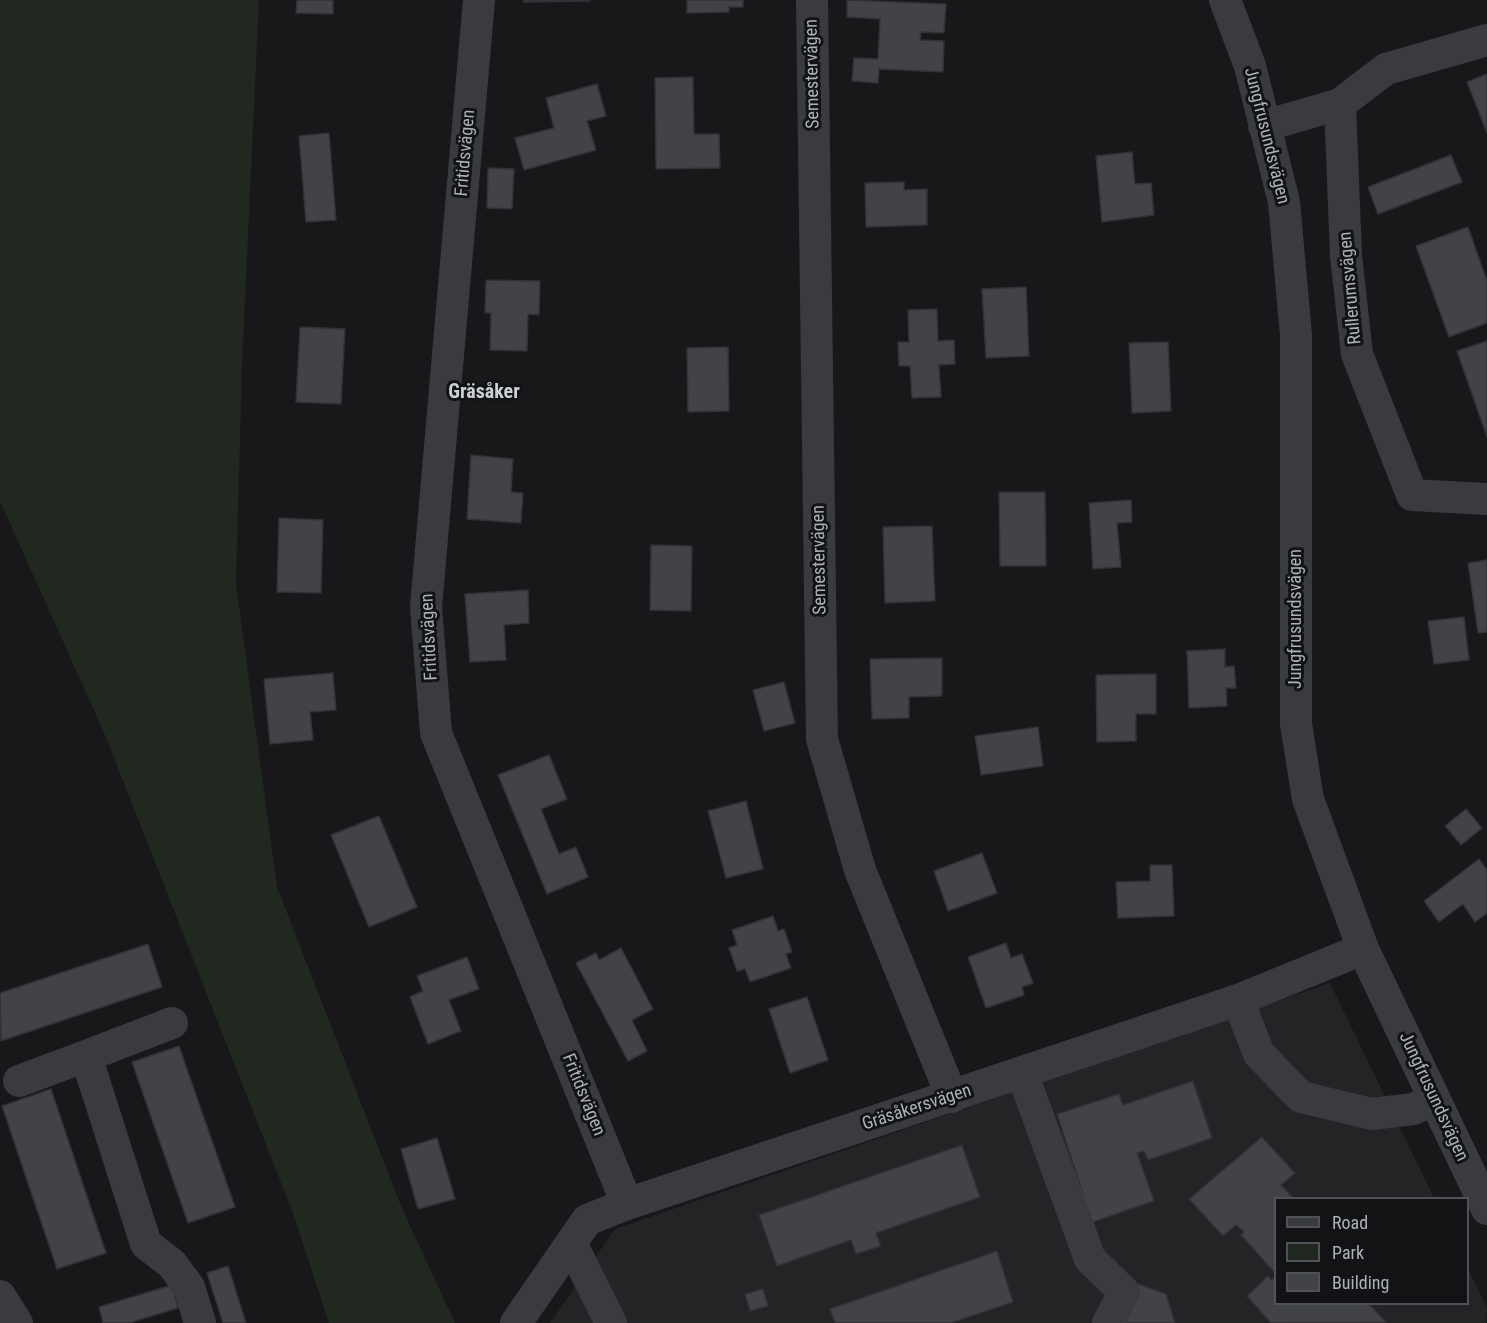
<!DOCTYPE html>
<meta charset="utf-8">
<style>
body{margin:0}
#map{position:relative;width:1487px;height:1323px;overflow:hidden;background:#18181a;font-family:"Roboto Condensed",sans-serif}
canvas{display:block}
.legend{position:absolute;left:1274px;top:1197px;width:195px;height:108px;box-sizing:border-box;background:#131315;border:2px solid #4f5357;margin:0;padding:8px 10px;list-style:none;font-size:18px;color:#aab2ba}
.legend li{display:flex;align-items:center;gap:12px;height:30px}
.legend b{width:30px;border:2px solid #4f5357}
</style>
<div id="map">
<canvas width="1487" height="1323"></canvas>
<ul class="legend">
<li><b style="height:8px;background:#393b3f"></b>Road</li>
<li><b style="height:16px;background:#20281f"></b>Park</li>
<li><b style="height:16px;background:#424347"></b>Building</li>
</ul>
</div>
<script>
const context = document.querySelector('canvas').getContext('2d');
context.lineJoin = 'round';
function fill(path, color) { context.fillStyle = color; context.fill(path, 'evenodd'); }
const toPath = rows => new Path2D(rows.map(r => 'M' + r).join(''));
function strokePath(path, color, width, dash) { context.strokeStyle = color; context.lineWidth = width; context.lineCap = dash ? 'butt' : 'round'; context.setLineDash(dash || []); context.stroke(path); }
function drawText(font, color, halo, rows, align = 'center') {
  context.font = font + ' "Roboto Condensed",sans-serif'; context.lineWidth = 6; context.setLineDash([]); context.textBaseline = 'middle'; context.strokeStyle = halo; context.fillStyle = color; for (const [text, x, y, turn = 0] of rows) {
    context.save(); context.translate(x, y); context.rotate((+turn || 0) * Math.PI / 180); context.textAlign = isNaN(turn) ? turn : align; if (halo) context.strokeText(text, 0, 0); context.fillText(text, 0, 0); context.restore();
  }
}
const built = toPath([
 [1330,983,1434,1198,1276,1198,1276,1304,1468,1304,1468,1268,1487,1308,1486,1323,550,1323,615,1229]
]);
const green = toPath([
 [0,0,259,0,242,363,236,584,277,887,401,1206,455,1323,329,1323,294,1216,105,735,0,501]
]);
const building = toPath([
 [297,0,333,0,333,14,296,13,297,0],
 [524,0,590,0,590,1,524,2,524,0],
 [687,0,743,0,743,7,729,7,729,12,687,13,687,0],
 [847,0,946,4,944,33,921,32,920,40,944,41,943,72,879,69,878,83,852,81,854,58,878,59,880,19,847,17,847,0],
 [1487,74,1487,133,1467,82,1487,74],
 [693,77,694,134,719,134,720,168,656,169,655,78,693,77],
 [597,84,606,116,587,121,596,150,524,170,515,138,554,128,546,98,597,84],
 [329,133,336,220,306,222,299,136,329,133],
 [1132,152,1135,184,1151,183,1154,215,1102,222,1096,156,1132,152],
 [1451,155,1462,182,1378,214,1368,187,1451,155],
 [488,168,514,169,512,209,487,208,488,168],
 [904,182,904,190,927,189,927,225,866,227,865,183,904,182],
 [1468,227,1487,281,1487,323,1449,337,1416,246,1468,227],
 [486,280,540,281,539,315,528,314,527,351,490,350,491,313,485,313,486,280],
 [1026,287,1029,356,986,358,982,289,1026,287],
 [937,309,938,341,954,340,955,364,939,365,941,397,912,398,910,366,899,366,898,342,909,342,908,310,937,309],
 [300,327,345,329,341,404,296,402,300,327],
 [1487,341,1487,437,1457,351,1487,341],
 [1168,342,1171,411,1132,413,1129,343,1168,342],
 [728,347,729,411,688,412,687,348,728,347],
 [471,455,513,459,511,492,523,493,521,523,467,519,471,455],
 [999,492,1045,492,1046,566,1000,566,999,492],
 [1131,500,1132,522,1117,523,1121,567,1093,569,1089,503,1131,500],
 [279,518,323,520,321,593,277,592,279,518],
 [932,526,935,601,885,603,883,527,932,526],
 [651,545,692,546,691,611,650,610,651,545],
 [1487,560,1487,632,1478,633,1468,563,1487,560],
 [528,590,529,623,504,625,506,660,470,662,465,594,528,590],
 [1464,617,1469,660,1434,664,1428,621,1464,617],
 [1225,649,1225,667,1234,666,1236,688,1226,688,1227,706,1189,708,1187,651,1225,649],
 [942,658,942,696,909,697,909,718,872,719,870,659,942,658],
 [333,673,336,710,310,712,313,740,270,744,264,679,333,673],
 [1156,674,1156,714,1136,714,1136,741,1097,742,1096,675,1156,674],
 [784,682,795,723,764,731,753,690,784,682],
 [1038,727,1043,766,981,775,975,736,1038,727],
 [549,755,567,799,541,809,559,854,576,847,588,877,547,894,498,775,549,755],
 [746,801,763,869,726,878,708,811,746,801],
 [1466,809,1482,828,1461,845,1445,826,1466,809],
 [379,816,417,907,369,927,331,835,379,816],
 [982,853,997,893,948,911,934,871,982,853],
 [1479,859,1487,870,1487,913,1475,922,1463,904,1439,922,1424,901,1479,859],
 [1150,865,1172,865,1174,916,1118,918,1116,882,1150,881,1150,865],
 [773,916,778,931,784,929,792,952,786,954,791,968,750,982,745,969,737,971,729,948,737,945,732,930,773,916],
 [1006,943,1011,958,1022,954,1033,983,1022,987,1024,995,986,1008,968,957,1006,943],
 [148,944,162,987,1,1041,0,993,148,944],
 [621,948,653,1009,632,1020,647,1051,628,1061,576,963,596,953,599,960,621,948],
 [467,957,479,989,449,1000,461,1031,428,1044,410,997,423,991,417,976,467,957],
 [807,997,828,1060,790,1073,769,1009,807,997],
 [179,1046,235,1207,188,1223,132,1062,179,1046],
 [1193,1081,1212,1138,1148,1160,1144,1151,1137,1153,1154,1201,1093,1222,1078,1195,1083,1194,1057,1114,1119,1094,1123,1105,1193,1081],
 [51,1089,106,1253,57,1269,2,1106,51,1089],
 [1262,1137,1295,1173,1281,1185,1293,1198,1276,1198,1276,1274,1241,1235,1244,1232,1236,1225,1223,1236,1189,1199,1262,1137],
 [437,1138,455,1199,418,1209,401,1149,437,1138],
 [962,1145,980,1197,876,1233,881,1246,856,1254,851,1240,777,1266,759,1215,962,1145],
 [997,1251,1013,1302,951,1323,835,1323,830,1309,997,1251],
 [228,1266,246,1323,223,1323,207,1273,228,1266],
 [1268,1276,1271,1280,1276,1277,1276,1304,1369,1304,1386,1322,1271,1323,1247,1296,1268,1276],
 [1136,1283,1166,1294,1175,1323,1117,1323,1136,1283],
 [172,1285,178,1308,129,1323,103,1323,99,1307,172,1285],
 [763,1289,768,1306,750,1311,745,1294,763,1289]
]);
const minor = toPath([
 [479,0,426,607,436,733,627,1204],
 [812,0,822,739,860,870,952,1097],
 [1225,0,1250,66,1284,202,1296,335,1296,724,1308,799,1363,949,1487,1209],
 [1340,104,1346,256,1357,354,1412,495,1487,499],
 [1264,126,1340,104,1386,69,1487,40],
 [1238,1000,1259,1054,1301,1097,1372,1114,1413,1109,1434,1100],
 [172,1023,86,1056,146,1244,172,1264,189,1287,200,1323],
 [1022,1073,1090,1259,1124,1292,1108,1323],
 [19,1081,86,1056],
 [571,1243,611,1323],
 [0,1296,17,1323],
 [516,1323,587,1220,627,1204,1238,1000,1363,949]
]);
const streetNames = [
 ["Semestervägen",813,74,-91],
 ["Jungfrusundsvägen",1266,136,76],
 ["Fritidsvägen",466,153,-85],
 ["Rullerumsvägen",1351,288,-95],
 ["Semestervägen",820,560,-91],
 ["Jungfrusundsvägen",1296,619,-90],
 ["Fritidsvägen",430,637,-93],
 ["Fritidsvägen",583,1095,68],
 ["Jungfrusundsvägen",1433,1097,65],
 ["Gräsåkersvägen",917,1108,-18]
];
const neighbourhoodNames = [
 ["Gräsåker",484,393]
];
fill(built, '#242427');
fill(green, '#20281f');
fill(building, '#424347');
strokePath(building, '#323236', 1.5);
strokePath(minor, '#393b3f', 32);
drawText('18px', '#aab2ba', '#131315', streetNames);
drawText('bold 20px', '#cbd0d6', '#131315', neighbourhoodNames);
</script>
